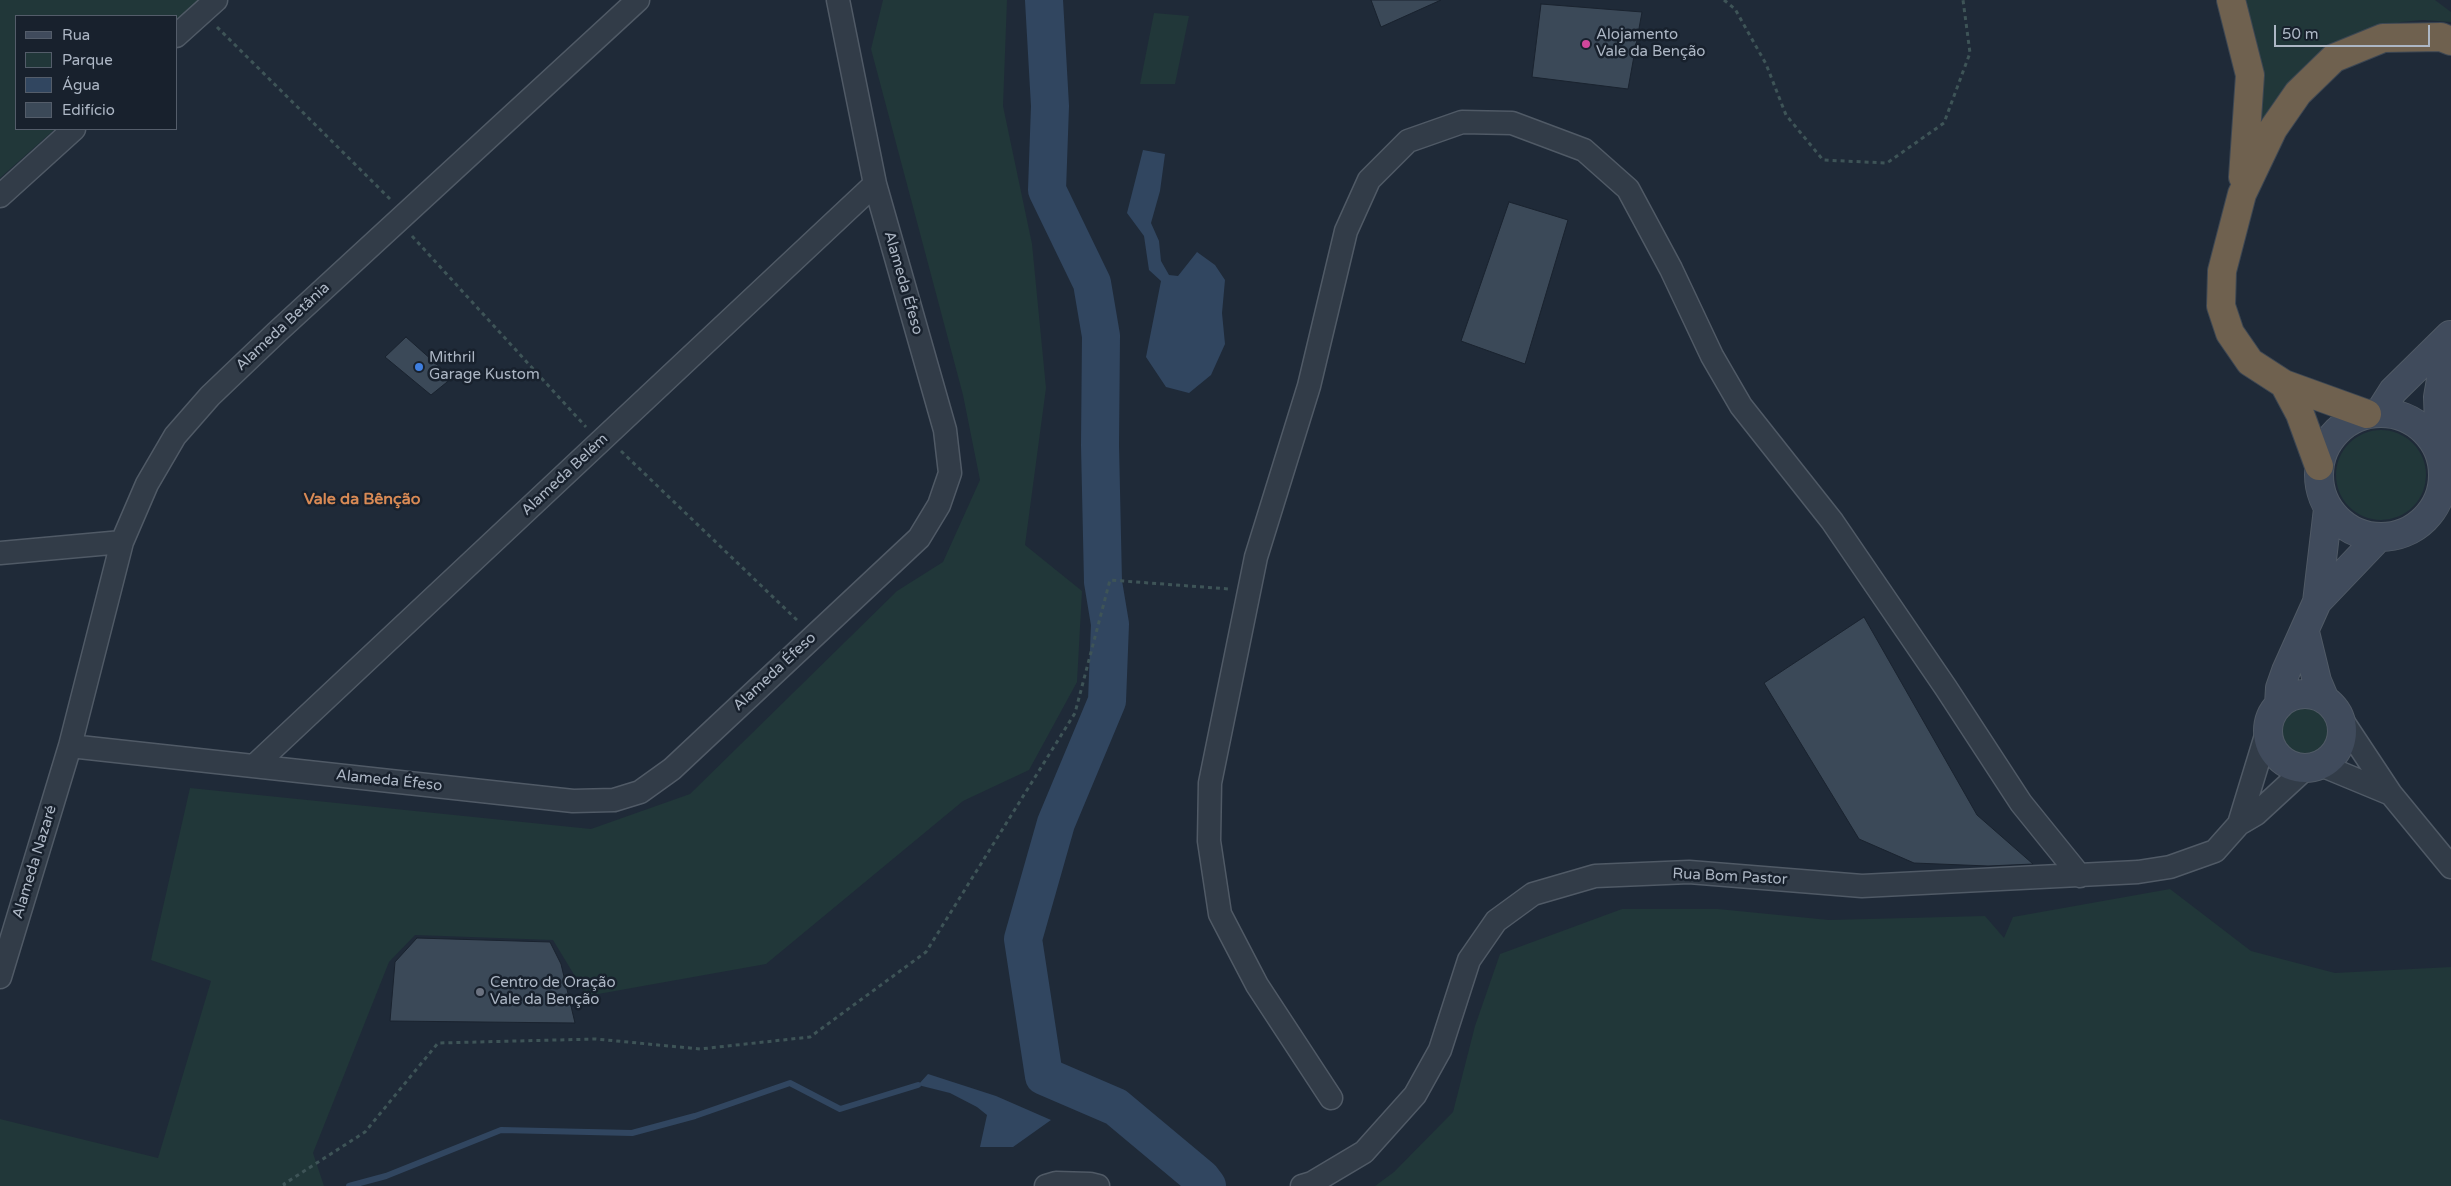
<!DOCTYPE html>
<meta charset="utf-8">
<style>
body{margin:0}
#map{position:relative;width:2451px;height:1186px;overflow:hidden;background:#1f2a38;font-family:"Varela Round",sans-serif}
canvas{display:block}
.legend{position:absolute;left:15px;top:15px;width:162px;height:115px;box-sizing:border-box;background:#18212d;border:1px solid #545d6a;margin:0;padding:6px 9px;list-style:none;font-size:15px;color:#adb7c5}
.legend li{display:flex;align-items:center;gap:10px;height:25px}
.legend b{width:25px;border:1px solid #545d6a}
.scale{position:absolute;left:2274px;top:25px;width:156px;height:22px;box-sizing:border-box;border:2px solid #adb7c5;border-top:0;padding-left:6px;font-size:15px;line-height:18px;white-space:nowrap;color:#adb7c5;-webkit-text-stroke:4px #18212d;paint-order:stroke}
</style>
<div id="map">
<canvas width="2451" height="1186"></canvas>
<ul class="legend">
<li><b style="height:6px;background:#404b5c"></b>Rua</li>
<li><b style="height:14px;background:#213739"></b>Parque</li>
<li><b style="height:14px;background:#314660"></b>Água</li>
<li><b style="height:14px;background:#3b4958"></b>Edifício</li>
</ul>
<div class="scale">50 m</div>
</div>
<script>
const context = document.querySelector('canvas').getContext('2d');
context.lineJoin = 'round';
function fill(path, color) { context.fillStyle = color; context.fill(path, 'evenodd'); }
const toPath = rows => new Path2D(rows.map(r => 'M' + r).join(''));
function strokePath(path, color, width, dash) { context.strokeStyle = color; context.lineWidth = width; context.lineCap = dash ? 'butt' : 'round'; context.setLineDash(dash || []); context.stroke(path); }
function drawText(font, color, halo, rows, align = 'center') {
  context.font = font + ' "Varela Round",sans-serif'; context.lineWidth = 5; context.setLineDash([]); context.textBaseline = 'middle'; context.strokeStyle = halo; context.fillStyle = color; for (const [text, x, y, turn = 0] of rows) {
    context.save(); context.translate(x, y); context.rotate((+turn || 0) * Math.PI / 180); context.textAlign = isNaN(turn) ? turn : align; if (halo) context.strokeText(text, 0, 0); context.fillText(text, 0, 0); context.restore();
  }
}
const green = toPath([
 [0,0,199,0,176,20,176,16,16,16,16,129,55,129,0,178],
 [883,0,1007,0,1003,106,1032,244,1046,388,1025,545,1082,591,1077,682,1029,770,963,801,766,964,587,996,553,940,415,935,389,962,313,1153,324,1186,0,1186,0,1119,158,1158,211,981,151,960,190,788,591,829,690,794,897,591,943,562,980,480,963,395,871,49],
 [2243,0,2435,0,2451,12,2451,22,2423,20,2401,22,2358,33,2338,43,2301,70,2271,106,2260,126,2262,102,2259,54,2254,30],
 [1154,13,1189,16,1175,84,1140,84],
 '2336 475a45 45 0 1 1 90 0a45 45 0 1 1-90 0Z',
 '2281 731a24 24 0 1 1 48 0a24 24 0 1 1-48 0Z',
 [2170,889,2251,951,2335,973,2451,967,2451,1186,1375,1186,1394,1172,1453,1112,1475,1026,1500,954,1622,909,1718,909,1829,920,1985,916,2004,938,2013,917]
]);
const water = toPath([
 [1143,150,1165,154,1160,191,1151,223,1159,241,1161,261,1169,275,1178,276,1197,252,1215,265,1225,280,1222,313,1225,344,1211,375,1189,393,1166,387,1146,357,1161,281,1149,270,1144,236,1127,213],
 [928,1074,996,1096,1051,1120,1013,1147,980,1147,987,1115,977,1107,950,1093,918,1085]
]);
const stream = toPath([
 [349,1186,386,1176,501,1130,632,1133,695,1116,790,1083,840,1109,918,1085]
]);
const river = toPath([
 [1044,0,1050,106,1047,190,1092,283,1101,336,1100,445,1103,582,1110,624,1107,701,1056,823,1023,939,1044,1076,1116,1107,1201,1178,1207,1186]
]);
const building = toPath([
 [1371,0,1441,0,1381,27,1371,0],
 [1541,4,1642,12,1628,89,1532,77,1541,4],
 [1509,202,1568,220,1525,364,1461,341,1509,202],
 [406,337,452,378,431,395,385,357,406,337],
 [1864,617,1977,815,2033,864,1988,866,1914,863,1859,839,1764,683,1864,617],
 [417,938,550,942,561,964,575,1023,390,1021,395,962,417,938]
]);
const path = toPath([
 [1724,0,1735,9,1766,64,1786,115,1823,160,1887,163,1944,123,1970,53,1963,0],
 [217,27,390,199],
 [412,236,586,427],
 [621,451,799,622],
 [285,1186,284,1184,365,1132,438,1043,596,1039,700,1049,810,1037,926,952,1075,713,1110,580,1229,589]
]);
const street = toPath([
 [176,36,216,0],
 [0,196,74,129],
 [0,553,122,542],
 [2340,717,2391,794,2451,867],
 [70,746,573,801,614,800,640,792,672,769,919,538,939,505,950,473,945,430,875,184,838,0],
 [2321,765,2391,794],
 [254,766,875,184],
 [2239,824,2268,729],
 [0,977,70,746,122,542,147,484,175,436,210,396,276,333,638,0],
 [1331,1098,1257,985,1220,914,1209,841,1210,783,1256,557,1309,386,1346,231,1369,180,1408,141,1462,122,1512,123,1584,150,1628,189,1671,269,1712,356,1741,406,1832,521,1946,688,2021,803,2080,876],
 [1046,1186,1056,1183,1090,1184,1098,1186],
 [1302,1186,1312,1183,1364,1152,1415,1095,1440,1050,1469,960,1496,921,1533,894,1595,876,1689,872,1862,886,2138,872,2170,867,2215,851,2239,824,2256,814,2306,768]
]);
const secondary = toPath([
 '2319 475a62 62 0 1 1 124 0a62 62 0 1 1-124 0Z',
 [2379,413,2393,391,2450,335],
 [2440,454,2438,397,2448,339],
 [2317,602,2379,537],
 [2305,632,2317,681,2325,700],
 '2268 731a37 37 0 1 1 74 0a37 37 0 1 1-74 0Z',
 [2279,705,2280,688,2286,671,2317,602,2328,509]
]);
const highway = toPath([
 [2231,0,2250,75,2243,177],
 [2284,384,2300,414,2319,466],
 [2367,414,2284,384,2250,362,2230,333,2221,306,2222,271,2242,194,2273,129,2298,93,2334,58,2383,38,2441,37,2451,41]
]);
const markers = [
 [1586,44,5,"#d1479c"],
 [419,367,5,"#3f7fe0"],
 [480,992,5,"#6b7280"]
];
const poiNames = [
 ["Alojamento",1596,35],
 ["Vale da Benção",1596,52],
 ["Mithril",429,358],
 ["Garage Kustom",429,375],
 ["Centro de Oração",490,983],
 ["Vale da Benção",490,1000]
];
const streetNames = [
 ["Alameda Éfeso",903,283,74],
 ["Alameda Betânia",283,327,-43],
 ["Alameda Belém",565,475,-43],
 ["Alameda Éfeso",775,672,-43],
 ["Alameda Éfeso",389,781,6],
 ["Alameda Nazaré",35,862,-73],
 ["Rua Bom Pastor",1730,877,3]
];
const neighbourhoodNames = [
 ["Vale da Bênção",362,500]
];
fill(green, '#213739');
fill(water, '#314660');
strokePath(stream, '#314660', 6);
strokePath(river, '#314660', 38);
fill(building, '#3b4958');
strokePath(building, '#1a232f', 1);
strokePath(street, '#505a66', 25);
strokePath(secondary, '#505a66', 30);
strokePath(highway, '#3d4753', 30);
strokePath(path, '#3e5457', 3, [4, 4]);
strokePath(street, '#323c48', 22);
strokePath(secondary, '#404b5c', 28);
strokePath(highway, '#6f614f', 28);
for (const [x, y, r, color] of markers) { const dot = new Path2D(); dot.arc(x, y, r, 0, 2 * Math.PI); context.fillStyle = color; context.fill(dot); strokePath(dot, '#18212d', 2); }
drawText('15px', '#adb7c5', '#18212d', poiNames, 'left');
drawText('15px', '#adb7c5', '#18212d', streetNames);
drawText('bold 16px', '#d88a55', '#18212d', neighbourhoodNames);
</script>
